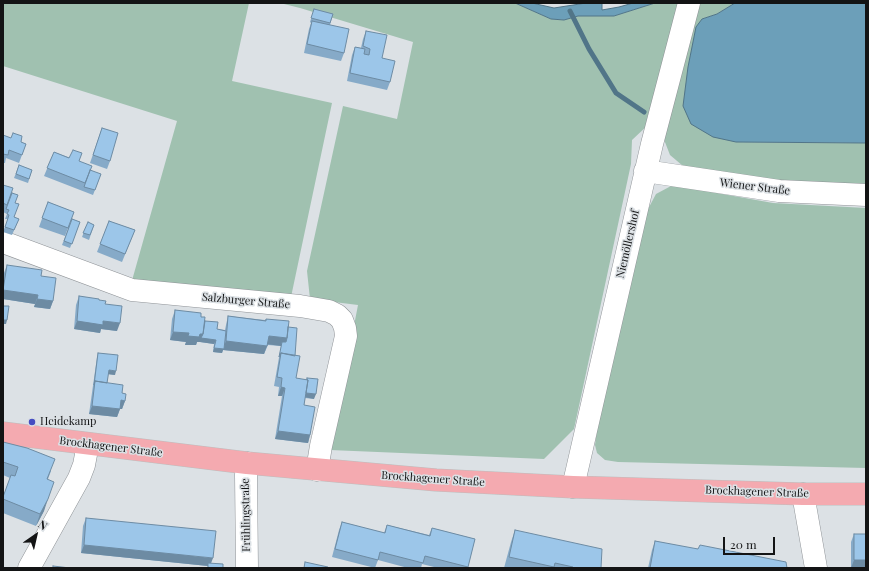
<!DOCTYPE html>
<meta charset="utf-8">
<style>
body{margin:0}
#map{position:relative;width:869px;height:571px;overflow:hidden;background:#dce1e5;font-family:"Playfair Display",serif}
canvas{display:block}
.frame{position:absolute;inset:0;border:4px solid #131415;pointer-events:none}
.north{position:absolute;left:16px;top:515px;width:40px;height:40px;-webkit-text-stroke:3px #dce1e5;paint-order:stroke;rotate:34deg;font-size:11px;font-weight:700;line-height:16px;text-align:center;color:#131415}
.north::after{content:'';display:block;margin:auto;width:14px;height:18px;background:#131415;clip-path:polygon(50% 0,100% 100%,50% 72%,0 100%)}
.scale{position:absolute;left:723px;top:537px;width:52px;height:18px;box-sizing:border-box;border:2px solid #131415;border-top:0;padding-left:5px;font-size:12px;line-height:14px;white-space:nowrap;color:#131415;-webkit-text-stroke:3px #dce1e5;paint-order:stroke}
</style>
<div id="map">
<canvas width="869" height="571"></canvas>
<div class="frame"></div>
<div class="north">N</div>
<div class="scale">20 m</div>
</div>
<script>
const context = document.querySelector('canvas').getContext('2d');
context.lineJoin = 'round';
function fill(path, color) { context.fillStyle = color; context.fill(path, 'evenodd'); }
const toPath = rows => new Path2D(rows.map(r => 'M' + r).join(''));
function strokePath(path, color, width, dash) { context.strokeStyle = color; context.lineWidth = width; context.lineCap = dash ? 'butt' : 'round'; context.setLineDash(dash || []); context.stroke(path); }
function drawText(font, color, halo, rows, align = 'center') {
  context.font = font + ' "Playfair Display",serif'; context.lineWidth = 3; context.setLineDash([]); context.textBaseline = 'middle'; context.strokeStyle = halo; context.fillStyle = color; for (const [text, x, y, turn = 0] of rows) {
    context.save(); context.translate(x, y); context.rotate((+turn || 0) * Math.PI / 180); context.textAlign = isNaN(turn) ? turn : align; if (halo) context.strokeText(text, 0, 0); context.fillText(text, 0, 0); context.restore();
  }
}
const green = toPath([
 [3,3,249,3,232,81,332,103,291,297,131,284,177,121,3,66],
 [280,3,515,3,551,19,564,20,578,16,614,16,655,3,680,3,648,125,632,140,631,164,574,429,544,459,330,450,358,305,310,299,307,271,343,106,397,119,413,42,300,8],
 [695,3,735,3,717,14,702,19,736,142,866,143,866,186,779,183,683,166,670,155,663,137],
 [671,186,683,187,773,203,866,208,866,468,618,462,605,460,597,453,595,445,597,430,647,211,656,194]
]);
const water = toPath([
 [515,3,532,3,554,8,586,3,603,3,602,4,602,10,619,7,633,3,655,3,614,16,578,16,564,20,551,19,515,3],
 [735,3,866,3,866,143,736,142,713,137,691,124,683,106,688,67,696,27,702,19,717,14,735,3]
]);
const stream = toPath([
 [570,11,589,49,616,93,644,112]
]);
const minor = toPath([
 [645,171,779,191,866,195],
 [3,242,132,290,300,306,329,311,337,315,342,320,345,328,346,336,321,446,317,470],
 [573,487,652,144,689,3],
 [803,494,816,568],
 [29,568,79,478,84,465,88,444],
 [247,568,246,475,247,463]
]);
const major = toPath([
 [3,433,247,463,436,480,573,487,803,494,866,494]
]);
const wall = toPath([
 [314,9,333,14,330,25,344,53,341,61,304,53,309,29,311,23,310,22],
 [366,31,382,58,390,82,387,90,347,81,352,55,355,47,361,48,363,39],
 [102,128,110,161,107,169,90,163],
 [3,135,26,144,19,163,6,158,5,163,3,163],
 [54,152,79,161,88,174,101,174,93,195,44,176],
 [19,165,32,170,28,183,14,178],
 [3,185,12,193,15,203,14,217,19,219,12,235,3,232,8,219,5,219,7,214,3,212],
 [48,202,74,212,65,236,39,227],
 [72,219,80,222,70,248,62,245],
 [109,221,135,230,122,262,97,252],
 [88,222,94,225,89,240,82,237],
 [7,265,41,276,53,301,50,309,34,307,35,304,3,299,3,281,4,273],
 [79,296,99,300,105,304,117,331,101,329,100,333,74,329,76,305],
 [175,310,201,317,205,321,217,329,225,330,226,325,228,316,265,320,266,319,288,327,295,356,296,378,306,380,307,378,314,399,305,398,304,405,310,435,308,443,275,439,282,396,278,396,279,387,274,386,281,346,268,345,264,354,223,350,222,353,213,352,214,344,200,342,197,342,196,345,185,345,186,342,170,340,172,319],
 [98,353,115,375,108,374,107,383,122,393,125,401,122,409,120,409,117,417,89,414,97,357],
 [3,442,51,471,48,479,44,511,36,526,3,513,3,497,10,478,3,475],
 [86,518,211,563,223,568,207,568,208,566,81,553,83,526],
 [342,522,384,533,387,525,429,535,432,528,475,539,467,568,438,568,422,564,421,568,408,568,378,560,375,568,332,557,339,530],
 [515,530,601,568,504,568,511,542],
 [854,534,866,568,851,568,851,542],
 [655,541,787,568,648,568,652,550]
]);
const shadedWall = toPath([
 [3,290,38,295,35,304,3,299],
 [37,299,53,301,50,309,34,307],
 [3,320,7,320,6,324,3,324],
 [77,321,103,321,120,323,117,331,101,329,100,333,74,329],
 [173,332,189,333,186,342,170,340],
 [200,334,203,334,216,340,214,344,200,342,197,342,196,345,185,345,188,336],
 [269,336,287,338,284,346,282,342,281,346,266,344],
 [226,341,267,346,264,354,223,350,222,353,213,352,214,348,223,349],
 [109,370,116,371,115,375,107,374],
 [281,387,285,388,282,396,278,396],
 [306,393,316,394,314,399,304,397],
 [121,400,125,401,122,409,118,409],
 [92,406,120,409,117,417,89,414],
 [278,431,310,435,308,443,275,439],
 [48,499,44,511,36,526,40,514],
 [84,545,213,558,210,566,208,563,208,566,81,553],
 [854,560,866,560,866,568,851,568]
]);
const building = toPath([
 [314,9,333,14,330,23,311,18,314,9],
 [312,21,349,29,344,53,307,44,312,21],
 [366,31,387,35,382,58,395,61,390,82,350,73,355,47,365,49,364,54,369,55,370,49,363,46,366,31],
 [102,128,118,133,110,161,93,155,102,128],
 [13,133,22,136,21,142,26,144,22,155,9,150,8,155,3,154,3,135,11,138,13,133],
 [73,150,82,153,79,161,92,166,85,183,47,168,54,152,69,158,73,150],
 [19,165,32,170,29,179,16,174,19,165],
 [90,170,101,174,95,190,84,187,90,170],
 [3,185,13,188,7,205,3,203,3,185],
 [12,193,18,195,15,203,19,204,14,217,19,219,14,230,5,227,9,215,7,214,9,210,6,209,12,193],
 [48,202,74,212,68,228,42,218,48,202],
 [72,219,80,222,72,244,64,241,72,219],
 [109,221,135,230,125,254,100,244,109,221],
 [88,222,94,225,90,235,83,233,88,222],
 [7,265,42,270,41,276,56,278,53,301,37,299,38,295,3,290,7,265],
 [79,296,99,299,99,300,106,301,105,304,122,306,120,323,103,321,103,325,77,321,79,296],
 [3,306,9,306,7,320,3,320,3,306],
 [175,310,201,313,201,317,205,317,203,334,200,334,199,337,188,336,189,333,173,332,175,310],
 [228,316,266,321,266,319,289,321,287,338,269,336,267,346,226,341,228,316],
 [205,321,218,322,217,329,226,331,224,349,214,348,216,340,201,338,203,334,205,321],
 [288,327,297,328,295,356,281,353,279,357,282,342,286,342,287,338,288,327],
 [98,353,118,355,116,371,109,370,107,383,95,381,94,385,98,353],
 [281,353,300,356,296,378,308,380,304,405,315,407,310,435,278,431,285,388,281,387,282,378,277,377,281,353],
 [307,378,318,379,316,394,306,393,308,380,307,380,307,378],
 [95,381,123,385,122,393,126,394,125,401,121,400,120,409,92,406,95,381],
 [3,442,27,448,55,459,47,479,54,482,48,499,40,514,3,499,3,497,11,475,15,476,18,467,3,462,3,442],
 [86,518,216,531,213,558,84,545,86,518],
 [342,522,385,533,387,525,430,536,432,528,475,539,468,567,425,556,423,563,380,552,378,560,335,549,342,522],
 [515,530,602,549,601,568,573,568,573,567,555,563,554,567,509,557,515,530],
 [854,534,866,534,866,560,854,560,854,534],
 [655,541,698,549,700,545,786,562,787,568,650,568,655,541],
 [305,562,328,567,328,568,304,568,305,562],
 [208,563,223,564,223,568,208,568,208,563],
 [53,566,70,568,53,568,53,566]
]);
const markers = [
 [32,422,4,"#444dc2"]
];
const streetNames = [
 ["Wiener Straße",755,187,7],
 ["Niemöllershof",628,244,-77],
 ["Salzburger Straße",246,301,5],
 ["Brockhagener Straße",111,447,7],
 ["Brockhagener Straße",433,479,4],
 ["Brockhagener Straße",757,492,2],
 ["Frühlingstraße",246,515,-91]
];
const poiNames = [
 ["Heidekamp",40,422]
];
fill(green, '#a0c1b0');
fill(water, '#6c9fb9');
strokePath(water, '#517588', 1);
strokePath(stream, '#517588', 5);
strokePath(minor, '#8f9397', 23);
strokePath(major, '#bdbdbd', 23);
strokePath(minor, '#fff', 22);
strokePath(major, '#f4aab0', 22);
fill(wall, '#86aac8');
fill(shadedWall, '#6d8ba3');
fill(building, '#9cc6e9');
strokePath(building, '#6d8ba3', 1);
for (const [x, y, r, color] of markers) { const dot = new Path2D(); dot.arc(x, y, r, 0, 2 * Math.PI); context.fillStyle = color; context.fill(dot); strokePath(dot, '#dce1e5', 1.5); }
drawText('11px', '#131415', '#dce1e5', streetNames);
drawText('11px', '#131415', '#dce1e5', poiNames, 'left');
</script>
